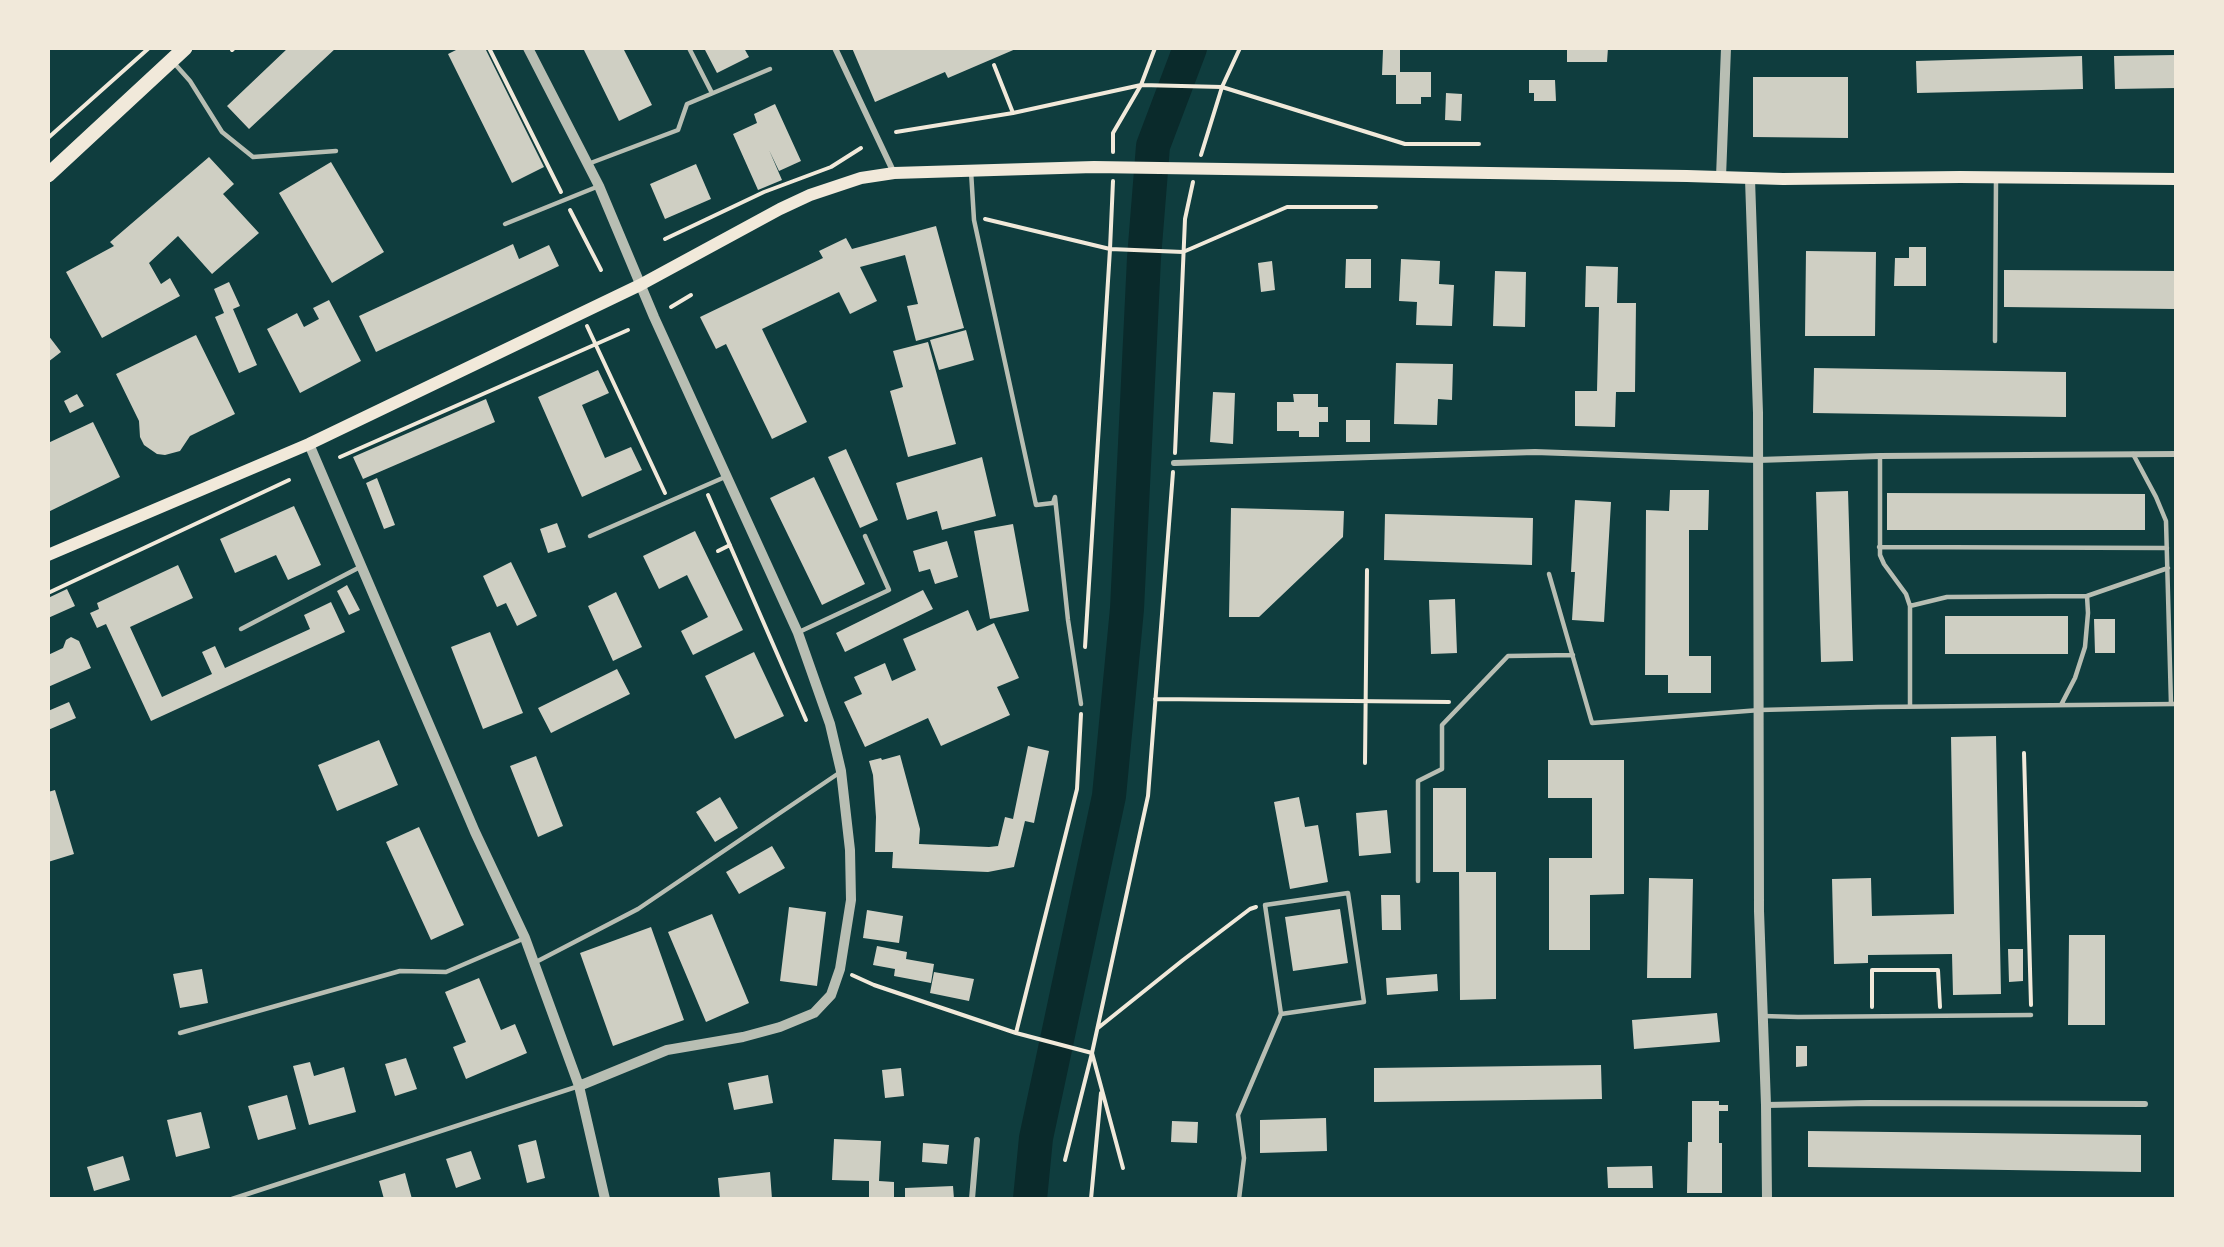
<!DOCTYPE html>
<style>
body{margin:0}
#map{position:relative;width:2224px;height:1247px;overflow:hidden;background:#0f3d3e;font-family:"Alegreya Sans",sans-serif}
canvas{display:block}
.frame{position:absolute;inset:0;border:50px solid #f1e9da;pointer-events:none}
</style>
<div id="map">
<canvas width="2224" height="1247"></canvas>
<div class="frame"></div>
</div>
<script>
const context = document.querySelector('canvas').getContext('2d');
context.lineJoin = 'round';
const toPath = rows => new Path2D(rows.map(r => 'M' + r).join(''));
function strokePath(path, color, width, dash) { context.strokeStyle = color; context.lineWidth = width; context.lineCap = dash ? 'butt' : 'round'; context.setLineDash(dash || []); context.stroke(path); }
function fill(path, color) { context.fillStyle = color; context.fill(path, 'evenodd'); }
const river = toPath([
 [1030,1199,1036,1138,1109,796,1127,609,1144,258,1153,146,1190,48]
]);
const building = toPath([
 [288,48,336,48,249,129,227,106],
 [460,48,485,48,544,167,512,183,448,54],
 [583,48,623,48,652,105,619,121],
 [704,48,744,48,749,57,717,73],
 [852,48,1018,48,948,78,945,72,875,102],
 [1567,48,1608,48,1607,62,1567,62],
 [1383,50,1400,50,1400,72,1431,72,1431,97,1421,97,1421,104,1396,104,1396,75,1382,75],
 [2176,55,2176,88,2115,89,2114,56],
 [2082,56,2083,89,1917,93,1916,61],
 [1753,77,1848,77,1848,138,1753,137],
 [1529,80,1555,80,1556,101,1534,101,1534,93,1529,93],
 [1446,93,1462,94,1461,121,1445,120],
 [775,104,801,161,779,171,769,150,782,180,758,190,733,134,757,123,754,114],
 [209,157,234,184,223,194,259,233,212,274,178,236,149,263,161,284,170,278,180,296,102,338,66,272,114,246,110,242],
 [331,162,384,252,332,283,279,193],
 [696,164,711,199,665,219,650,184],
 [936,226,964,328,916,341,907,306,918,304,905,255,860,267,877,301,850,314,839,292,762,329,807,422,772,439,726,344,716,349,700,317,823,258,819,251,846,238,852,249],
 [513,244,519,259,549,245,559,266,376,352,359,316],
 [1909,247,1926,247,1926,286,1894,286,1895,258,1909,258],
 [1806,251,1876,252,1875,336,1805,336],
 [1346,259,1371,259,1371,288,1345,288],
 [1401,259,1440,261,1439,284,1454,285,1452,326,1416,325,1417,302,1399,301],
 [1272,261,1275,290,1261,292,1258,263],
 [1586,266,1618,267,1617,303,1636,303,1635,392,1616,392,1615,427,1575,426,1575,391,1597,391,1599,307,1585,307],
 [2004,270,2176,271,2176,309,2004,307],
 [1495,271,1526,272,1525,327,1493,326],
 [229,282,240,306,233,309,257,365,239,373,215,317,224,313,214,289],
 [329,300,361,361,300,393,267,329,297,313,304,327,319,319,313,308],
 [966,330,974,360,939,370,930,340],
 [48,335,61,352,48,362],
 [196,335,235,414,190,436,180,451,165,455,157,454,144,445,140,437,139,421,116,374],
 [928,342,956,444,908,457,890,391,903,387,893,351],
 [1396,363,1453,364,1452,400,1438,399,1437,425,1394,424],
 [1814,368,2066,372,2066,417,1813,413],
 [598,370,609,393,582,405,605,458,631,447,642,470,582,497,538,397],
 [1213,392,1235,393,1233,444,1210,442],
 [77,394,84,406,70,413,64,401],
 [1293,394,1318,394,1318,407,1328,407,1328,422,1319,422,1319,437,1299,437,1299,431,1277,431,1277,402,1294,402],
 [486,399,495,422,363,479,353,457],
 [1346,420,1370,420,1370,442,1346,442],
 [93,422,120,477,48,512,48,443],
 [846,449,878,520,860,528,828,457],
 [982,457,996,516,942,530,937,511,907,520,896,483],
 [814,477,865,584,822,605,770,498],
 [377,478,395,525,384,529,366,483],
 [1670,490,1709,490,1708,530,1689,530,1689,656,1711,656,1711,693,1668,693,1668,675,1645,675,1646,510,1669,511],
 [1848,491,1853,661,1821,662,1816,492],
 [1887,493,2145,494,2145,530,1887,530],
 [1575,500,1611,502,1604,622,1572,620,1575,572,1571,572],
 [294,506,321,565,288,580,276,555,235,573,220,539],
 [1231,508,1344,511,1343,537,1259,617,1229,617],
 [1385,514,1533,518,1532,565,1384,560],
 [557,523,566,547,548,553,540,529],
 [1013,524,1029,611,990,619,974,531],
 [695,531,743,630,693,655,681,631,708,617,687,575,659,589,643,556],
 [947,541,958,577,935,584,930,569,919,572,913,551],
 [511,562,537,616,517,626,506,603,497,607,483,576],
 [178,565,193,598,130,627,162,697,212,674,202,652,215,646,225,668,310,629,304,615,331,602,345,632,151,721,106,624,97,628,90,613,99,609,97,603],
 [347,585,360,610,349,615,337,591],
 [67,589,75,606,48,618,48,598],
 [923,590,933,609,845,652,836,633],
 [616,592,642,647,613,661,588,606],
 [1455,599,1457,653,1431,654,1429,600],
 [968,610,977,631,994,623,1019,678,997,687,1010,715,941,746,928,718,865,747,844,702,862,694,854,677,885,663,892,681,916,670,903,639],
 [1945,616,2068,616,2068,654,1945,654],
 [2094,619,2115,619,2115,653,2095,653],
 [490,632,523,713,483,729,451,647],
 [71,637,79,641,91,668,48,687,48,655,63,648,66,640],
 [754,652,784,716,735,739,705,676],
 [617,669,630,694,551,733,538,708],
 [69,702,76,718,48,730,48,711],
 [1996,736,2001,994,1953,995,1952,954,1868,955,1868,963,1834,964,1832,879,1871,878,1872,916,1954,914,1951,737],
 [379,740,398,785,337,811,318,765],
 [1028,746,1049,751,1034,823,1025,821,1014,867,988,872,892,868,893,852,875,852,876,817,873,775,869,761,881,758,882,760,900,755,920,829,919,844,989,847,998,846,1005,817,1013,819],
 [536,756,563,826,538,837,510,766],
 [1548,760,1624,760,1624,894,1590,895,1590,950,1549,950,1549,858,1592,858,1592,798,1548,798],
 [1433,788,1466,788,1466,872,1496,872,1496,999,1460,1000,1459,872,1433,872],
 [55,790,74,854,48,862,48,792],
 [720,797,738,828,715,842,696,812],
 [1299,797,1305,827,1318,825,1328,882,1290,889,1274,802],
 [1387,810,1391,853,1359,856,1356,813],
 [419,827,464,925,431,940,386,842],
 [772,846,785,868,739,894,726,872],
 [1649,878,1693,879,1691,978,1647,978],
 [1381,895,1400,895,1401,930,1382,930],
 [789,907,826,912,817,986,780,981],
 [1340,909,1348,963,1293,971,1285,917],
 [867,910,903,916,899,943,863,938],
 [712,914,749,1003,706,1022,668,932],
 [651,927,684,1020,613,1046,580,953],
 [2069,935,2105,935,2105,1025,2068,1025],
 [877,946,907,952,906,959,934,964,931,983,894,976,895,969,873,965],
 [2008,949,2023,949,2023,981,2009,982],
 [202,969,208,1003,180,1008,173,974],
 [934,972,974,979,969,1001,930,993],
 [1437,974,1438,991,1387,995,1386,978],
 [479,978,501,1030,515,1024,527,1053,466,1079,453,1047,466,1042,445,992],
 [1717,1013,1720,1042,1634,1049,1632,1020],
 [1796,1046,1807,1046,1807,1066,1796,1067],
 [406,1058,417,1089,395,1096,385,1064],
 [310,1062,314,1076,344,1067,356,1112,309,1125,293,1066],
 [1601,1065,1602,1099,1374,1102,1374,1068],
 [901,1068,904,1096,885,1098,882,1070],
 [768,1075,773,1103,734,1110,728,1083],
 [287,1095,296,1129,258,1140,248,1106],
 [1692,1101,1719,1101,1719,1105,1728,1105,1728,1111,1719,1111,1719,1143,1722,1143,1722,1193,1687,1193,1688,1142,1692,1142],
 [201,1112,210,1148,176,1157,167,1120],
 [1326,1118,1327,1151,1260,1153,1260,1120],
 [1172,1121,1198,1122,1197,1143,1171,1142],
 [1808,1131,2141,1135,2141,1172,1808,1167],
 [834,1139,881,1141,879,1181,894,1182,894,1199,869,1199,869,1181,832,1180],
 [536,1140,545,1178,527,1183,518,1145],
 [923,1143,949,1145,947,1164,922,1162],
 [471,1151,481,1179,456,1188,446,1159],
 [123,1156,130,1180,94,1191,87,1167],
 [1652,1166,1653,1188,1608,1188,1607,1167],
 [770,1172,772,1199,720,1199,718,1178],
 [405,1173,412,1199,384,1199,379,1181],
 [953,1186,954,1199,905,1199,905,1188]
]);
const path = toPath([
 [489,48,561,192],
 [232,50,234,48],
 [994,65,1013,113],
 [896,132,1013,113,1141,85,1222,87,1405,144,1479,144],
 [48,138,149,48],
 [1113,152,1113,133,1141,85,1155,48],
 [1201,155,1222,87,1240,48],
 [1113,181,1110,249,1183,252,1287,207,1376,207],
 [570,210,601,270],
 [985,219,1110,249,1085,647],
 [665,239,764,192,831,167,861,148],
 [671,307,691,295],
 [587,326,665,493],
 [1175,453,1185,219,1193,182],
 [340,457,628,330],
 [708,495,806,720],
 [718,551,730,545],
 [48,593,289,480],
 [1155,699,1449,702],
 [2024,753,2031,1005],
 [1365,763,1367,570],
 [852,975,874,985,1016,1033,1092,1053,1123,1168],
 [1872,1007,1872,970,1938,970,1940,1007],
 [1098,1028,1183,960,1250,909,1256,907],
 [1016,1033,1077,789,1081,714],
 [1065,1160,1092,1053,1148,796,1173,472],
 [1091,1199,1101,1093]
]);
const service = toPath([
 [689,48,712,93],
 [174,63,190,81,222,132,253,157,336,151],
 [588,164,678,130,687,104,770,69],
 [971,171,974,220,1036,505,1053,503,1055,497,1068,620,1081,704],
 [505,224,599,186],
 [1995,341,1996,179],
 [2133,454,2156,497,2166,521,2171,704],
 [1880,456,1880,555,1884,564,1906,594,1910,606,1910,706],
 [590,536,725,477],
 [1879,547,2167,548],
 [1549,574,1592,723,1760,710,1878,707,2176,704],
 [1910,606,1947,597,2087,596,2168,568],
 [241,629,362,566],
 [799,632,889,590,865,536],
 [2061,705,2075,678,2085,647,2088,613,2087,596],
 [1418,881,1418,781,1442,769,1442,725,1508,656,1573,655],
 [534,963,638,909,839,773],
 [1763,1016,1798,1017,2031,1015],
 [180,1033,400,971,446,972,525,938],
 [232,1199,579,1086],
 [1239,1199,1244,1158,1238,1115,1281,1014,1265,905,1348,893,1364,1002,1281,1014]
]);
const minor = toPath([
 [835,48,894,173],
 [1174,463,1535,452,1758,460,1880,456,2176,454],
 [1766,1105,1870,1103,2145,1104],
 [972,1199,977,1140]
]);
const tertiary = toPath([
 [528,48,599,186,654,317,798,633,830,724,841,771,850,850,851,900,840,969,831,995,814,1013,780,1027,743,1037,667,1050,579,1086],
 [1721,177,1726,48],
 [1750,179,1758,413,1759,911,1766,1105,1767,1199],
 [309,444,475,832,525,938,579,1086,605,1199]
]);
const secondary = toPath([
 [48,555,309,444,640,285,780,209,810,195,861,178,894,173,1094,167,1687,176,1783,179,1960,177,2176,179]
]);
const primary = toPath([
 [48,175,185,48]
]);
strokePath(river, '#0a2a2b', 34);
fill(building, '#cfcfc3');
strokePath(path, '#f1e9da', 4);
strokePath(service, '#b8beb3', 4.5);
strokePath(minor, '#b8beb3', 6);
strokePath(tertiary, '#b8beb3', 10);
strokePath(secondary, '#f1e9da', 12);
strokePath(primary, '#f1e9da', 15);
</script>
